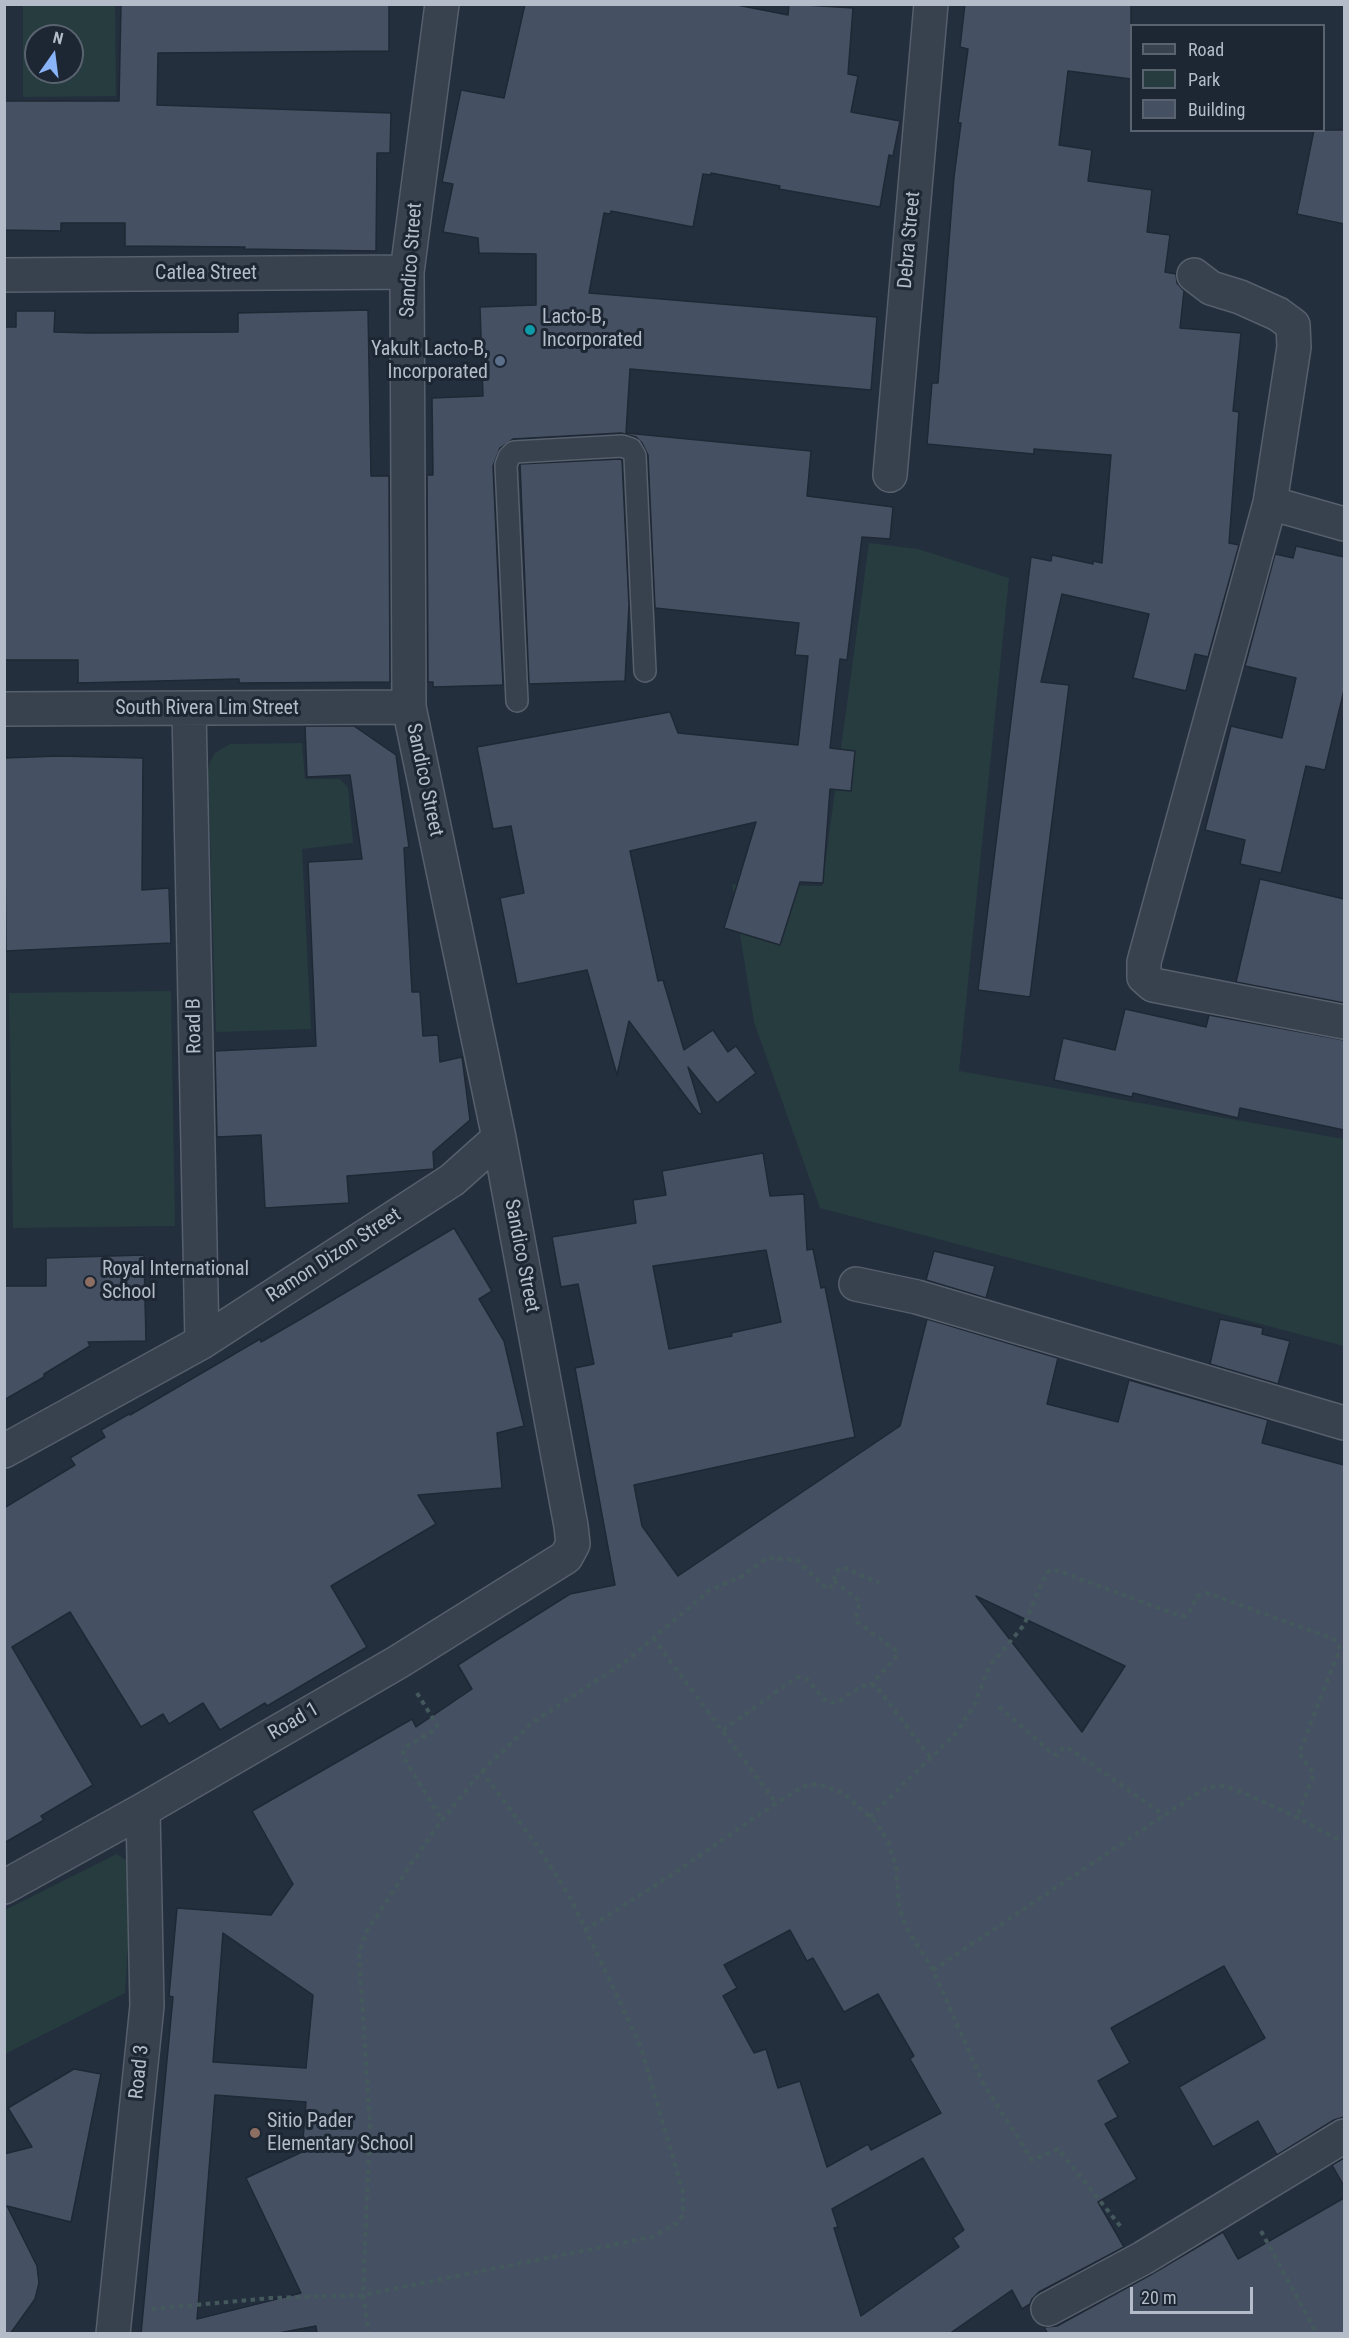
<!DOCTYPE html>
<style>
body{margin:0}
#map{position:relative;width:1349px;height:2338px;overflow:hidden;background:#242f3e;font-family:"Roboto Condensed",sans-serif}
canvas{display:block}
.frame{position:absolute;inset:0;border:6px solid #b4bcc9;pointer-events:none}
.legend{position:absolute;left:1130px;top:24px;width:195px;height:108px;box-sizing:border-box;background:#1d2633;border:2px solid #59626f;margin:0;padding:8px 10px;list-style:none;font-size:18px;color:#b4bcc9}
.legend li{display:flex;align-items:center;gap:12px;height:30px}
.legend b{width:30px;border:2px solid #59626f}
.north{position:absolute;left:24px;top:24px;width:60px;height:60px;box-sizing:border-box;background:#1d2633;border:2px solid #59626f;border-radius:50%;rotate:14deg;font-size:16px;font-weight:700;line-height:24px;text-align:center;color:#b4bcc9}
.north::after{content:'';display:block;margin:auto;width:21px;height:27px;background:#8ab4f8;clip-path:polygon(50% 0,100% 100%,50% 72%,0 100%)}
.scale{position:absolute;left:1130px;top:2287px;width:123px;height:27px;box-sizing:border-box;border:3px solid #b4bcc9;border-top:0;padding-left:8px;font-size:18px;line-height:21px;white-space:nowrap;color:#b4bcc9;-webkit-text-stroke:4px #1d2633;paint-order:stroke}
</style>
<div id="map">
<canvas width="1349" height="2338"></canvas>
<div class="frame"></div>
<ul class="legend">
<li><b style="height:8px;background:#38414e"></b>Road</li>
<li><b style="height:16px;background:#263c3f"></b>Park</li>
<li><b style="height:16px;background:#455162"></b>Building</li>
</ul>
<div class="north">N</div>
<div class="scale">20 m</div>
</div>
<script>
const context = document.querySelector('canvas').getContext('2d');
context.lineJoin = 'round';
function fill(path, color) { context.fillStyle = color; context.fill(path, 'evenodd'); }
const toPath = rows => new Path2D(rows.map(r => 'M' + r).join(''));
function strokePath(path, color, width, dash) { context.strokeStyle = color; context.lineWidth = width; context.lineCap = dash ? 'butt' : 'round'; context.setLineDash(dash || []); context.stroke(path); }
function drawText(font, color, halo, rows, align = 'center') {
  context.font = font + ' "Roboto Condensed",sans-serif'; context.lineWidth = 6; context.setLineDash([]); context.textBaseline = 'middle'; context.strokeStyle = halo; context.fillStyle = color; for (const [text, x, y, turn = 0] of rows) {
    context.save(); context.translate(x, y); context.rotate((+turn || 0) * Math.PI / 180); context.textAlign = isNaN(turn) ? turn : align; if (halo) context.strokeText(text, 0, 0); context.fillText(text, 0, 0); context.restore();
  }
}
const green = toPath([
 [23,5,115,5,116,96,23,97],
 [36,36,72,36,72,72,36,72],
 [869,543,918,549,1009,578,959,1071,1344,1139,1344,1346,820,1208,754,1022,732,884,822,886],
 [302,743,305,779,340,779,348,788,353,843,302,849,311,1029,216,1032,208,770,210,762,215,753,230,744],
 [171,991,175,1226,13,1228,9,993],
 [117,1854,133,1865,125,1993,5,2054,5,1910]
]);
const building = toPath([
 [121,4,389,4,389,51,158,53,157,105,391,113,390,153,377,153,376,251,244,249,245,247,125,246,125,223,61,223,61,231,4,230,4,101,119,101,121,4],
 [525,4,732,4,788,15,789,4,853,8,848,74,858,76,851,112,900,121,893,156,889,155,880,207,779,189,780,186,711,173,711,175,703,174,693,227,611,211,610,214,604,213,589,293,877,317,871,390,630,369,626,433,811,451,807,496,893,507,890,539,862,537,847,660,840,659,830,748,855,751,851,791,830,789,823,883,800,882,780,945,724,928,756,822,630,851,658,981,663,980,684,1050,713,1030,728,1052,736,1046,756,1073,717,1103,688,1067,702,1113,699,1114,629,1021,617,1075,587,970,517,984,500,898,524,893,511,826,493,829,477,747,670,712,678,733,798,745,808,656,795,655,799,623,655,608,648,455,642,443,636,437,621,433,513,439,500,448,493,466,503,685,433,687,433,682,428,682,427,475,433,475,432,398,483,396,480,307,536,305,536,254,479,253,478,238,443,232,453,184,442,182,461,90,504,98,525,4],
 [965,4,1131,4,1131,79,1068,71,1059,145,1092,150,1088,181,1152,190,1147,232,1170,235,1165,272,1176,274,1177,283,1184,291,1180,328,1241,333,1233,411,1239,412,1229,543,1239,545,1208,657,1195,654,1186,691,1133,678,1149,614,1062,594,1041,682,1069,685,1030,997,978,990,1031,557,1051,561,1052,555,1093,564,1093,561,1102,563,1111,455,1034,449,1034,454,927,444,932,383,938,383,954,177,961,123,958,123,968,49,960,47,965,4],
 [1314,130,1344,130,1344,224,1297,214,1314,130],
 [368,310,371,476,389,476,390,682,239,683,239,679,78,683,78,660,4,660,4,327,16,327,16,311,55,311,54,332,90,333,238,332,238,313,368,310],
 [620,459,622,460,629,605,625,681,529,684,520,464,620,459],
 [1296,546,1344,557,1344,690,1325,770,1306,766,1281,873,1240,864,1245,840,1205,830,1231,726,1282,738,1296,678,1245,666,1275,554,1293,558,1296,546],
 [305,726,354,726,396,755,409,847,404,848,412,992,420,992,423,1036,438,1035,440,1062,462,1057,470,1120,433,1152,434,1169,347,1176,349,1203,265,1208,261,1135,217,1137,215,1051,316,1046,308,862,362,859,350,775,307,777,305,726],
 [58,756,143,758,142,890,169,888,171,943,6,951,4,758,58,756],
 [1260,879,1344,899,1344,1003,1236,982,1260,879],
 [1125,1009,1206,1027,1209,1015,1344,1040,1344,1130,1240,1108,1238,1118,1133,1093,1132,1097,1054,1080,1063,1038,1115,1050,1125,1009],
 [763,1153,770,1196,804,1194,807,1250,813,1249,821,1288,825,1287,855,1437,634,1485,642,1526,678,1576,900,1426,927,1319,1058,1358,1047,1404,1118,1422,1129,1380,1268,1420,1262,1443,1344,1465,1344,2117,1334,2120,1277,2155,1258,2121,1213,2147,1179,2087,1265,2038,1224,1966,1111,2028,1130,2063,1098,2081,1118,2117,1105,2124,1137,2179,1098,2202,1124,2247,1039,2292,1032,2299,1030,2304,1022,2309,1012,2290,949,2334,317,2334,316,2326,273,2334,141,2334,173,1997,169,1996,177,1908,271,1915,293,1884,252,1811,412,1719,416,1727,472,1689,458,1665,489,1645,570,1594,615,1585,575,1368,594,1364,578,1284,561,1287,552,1237,636,1223,633,1200,666,1195,662,1171,763,1153],
 [766,1250,781,1322,731,1333,732,1336,669,1349,653,1266,766,1250],
 [976,1596,1125,1666,1082,1732,976,1596],
 [790,1930,807,1961,813,1958,844,2012,878,1994,914,2056,910,2059,941,2113,871,2150,868,2144,827,2167,800,2081,778,2088,766,2049,754,2053,723,1996,737,1988,724,1965,790,1930],
 [223,1933,313,1995,306,2068,213,2062,223,1933],
 [215,2095,306,2102,302,2152,246,2178,301,2293,197,2319,215,2095],
 [923,2158,964,2230,953,2238,959,2247,861,2316,834,2228,838,2227,832,2209,923,2158],
 [454,1228,492,1291,479,1299,504,1341,524,1426,497,1433,502,1488,418,1495,436,1524,331,1586,367,1647,267,1706,265,1703,220,1730,203,1703,169,1724,163,1714,141,1727,70,1612,12,1647,93,1785,41,1816,44,1820,4,1843,4,1508,75,1465,70,1458,105,1437,101,1430,129,1414,130,1415,260,1339,261,1342,299,1320,454,1228],
 [934,1251,995,1266,986,1298,926,1280,934,1251],
 [144,1255,146,1341,88,1342,90,1346,44,1374,44,1377,4,1400,4,1286,46,1286,46,1258,144,1255],
 [1220,1319,1263,1328,1262,1334,1290,1341,1278,1384,1210,1364,1220,1319],
 [74,2069,101,2074,71,2222,7,2206,37,2266,39,2283,35,2299,10,2334,4,2334,4,2154,32,2147,8,2108,74,2069],
 [1344,2158,1344,2186,1332,2165,1344,2158],
 [1344,2198,1344,2334,1048,2334,1044,2327,1057,2326,1152,2274,1223,2232,1238,2259,1344,2198]
]);
const path = toPath([
 [834,1581,860,1601,856,1618,857,1622,897,1651,895,1658,871,1685],
 [653,1638,776,1803],
 [417,1693,437,1725,436,1729,406,1747,403,1752,404,1758,442,1820],
 [999,1707,1053,1754,1057,1755,1063,1748,1067,1747,1164,1815],
 [723,1730,797,1677,807,1679,824,1699,832,1703,841,1700,862,1686,871,1685,876,1686,931,1758],
 [482,1771,533,1722,625,1662,710,1590,739,1578,767,1558,797,1560,827,1589,831,1587,838,1570,842,1567,879,1583],
 [870,1817,957,1732,974,1705,990,1666,1024,1625,1046,1573,1053,1569,1175,1614,1185,1616,1190,1611,1197,1596,1207,1593,1334,1639,1339,1646,1339,1651,1299,1753,1314,1774,1297,1817],
 [585,1930,670,1876,776,1803,805,1786,818,1784,843,1793,877,1823,889,1844,896,1866,899,1906,906,1927,933,1970,983,2083,1032,2160,1058,2149,1121,2227],
 [933,1970,1196,1794,1209,1787,1224,1786,1241,1792,1297,1817,1335,1838,1344,1839],
 [1261,2231,1317,2334],
 [152,2309,271,2298,363,2295,652,2237,677,2223,683,2215,683,2192,642,2051,637,2038,571,1899,542,1853,482,1771,442,1820,413,1861,365,1934,359,1953,370,2125,363,2295,369,2334]
]);
const lane = toPath([
 [517,701,506,465,509,457,514,452,622,446,631,449,635,456,645,671]
]);
const street = toPath([
 [4,275,407,272],
 [1194,275,1211,288,1240,297,1278,314,1293,325,1294,347,1270,503,1144,962,1144,977,1153,985,1344,1022],
 [890,475,931,4],
 [1270,503,1344,524],
 [4,709,409,707],
 [189,709,202,1342],
 [856,1284,917,1297,1344,1423],
 [4,1451,202,1342,452,1180,499,1138],
 [4,1887,143,1810,398,1662,566,1557,573,1544,571,1526,499,1138,409,707,407,272,442,4],
 [1048,2309,1143,2258,1344,2136],
 [113,2334,147,2006,143,1810]
]);
const markers = [
 [530,330,6,"#0f9aa8"],
 [500,361,6,"#5c6f8a"],
 [90,1282,6,"#8d6e63"],
 [255,2133,6,"#8d6e63"]
];
const streetNames = [
 ["Debra Street",910,240,-85],
 ["Sandico Street",412,260,-86],
 ["Catlea Street",206,274],
 ["South Rivera Lim Street",207,709],
 ["Sandico Street",424,780,78],
 ["Road B",195,1026,-91],
 ["Ramon Dizon Street",334,1256,-33],
 ["Sandico Street",521,1256,79],
 ["Road 1",294,1722,-30],
 ["Road 3",140,2072,-84]
];
const poiNames = [
 ["Lacto-B,",542,318],
 ["Incorporated",542,341],
 ["Yakult Lacto-B,",488,350,"right"],
 ["Incorporated",488,373,"right"],
 ["Royal International",102,1270],
 ["School",102,1293],
 ["Sitio Pader",267,2122],
 ["Elementary School",267,2145]
];
fill(green, '#263c3f');
fill(building, '#455162');
strokePath(building, '#1f2835', 1.5);
strokePath(lane, '#565f6c', 24);
strokePath(street, '#565f6c', 36);
strokePath(path, '#44595c', 4, [4.5, 4.5]);
strokePath(lane, '#38414e', 21);
strokePath(street, '#38414e', 33);
for (const [x, y, r, color] of markers) { const dot = new Path2D(); dot.arc(x, y, r, 0, 2 * Math.PI); context.fillStyle = color; context.fill(dot); strokePath(dot, '#1d2633', 2); }
drawText('20px', '#b4bcc9', '#1d2633', streetNames);
drawText('20px', '#b4bcc9', '#1d2633', poiNames, 'left');
</script>
